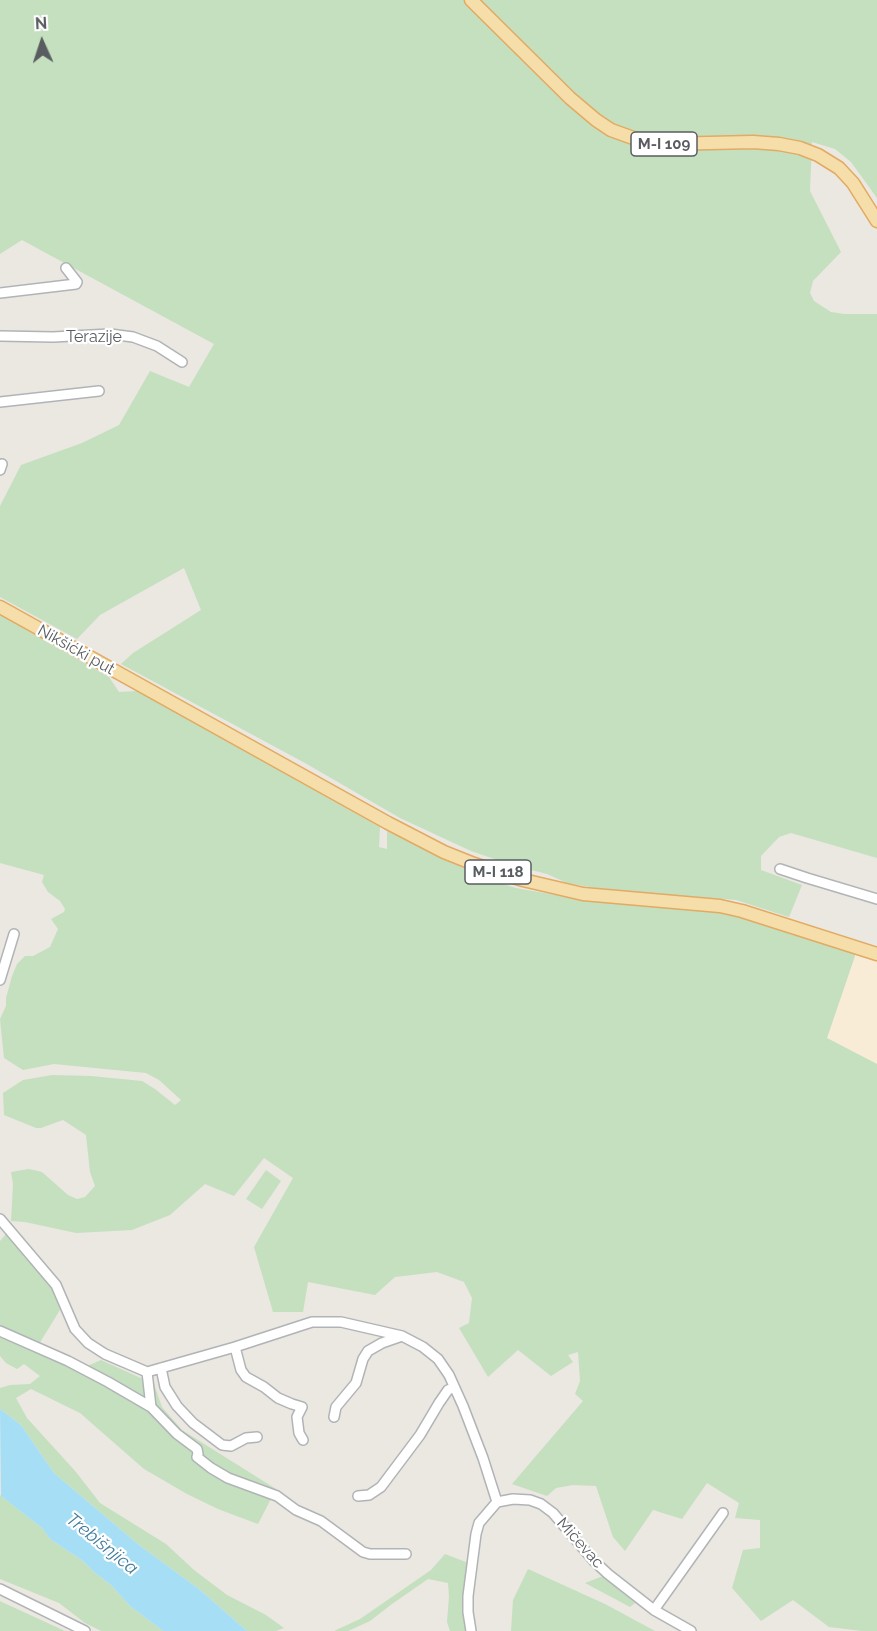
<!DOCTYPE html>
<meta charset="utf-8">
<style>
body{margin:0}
#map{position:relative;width:877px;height:1631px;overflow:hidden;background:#ebe7e1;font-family:Raleway,sans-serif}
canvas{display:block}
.north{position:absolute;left:12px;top:12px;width:60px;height:60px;-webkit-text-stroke:4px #fff;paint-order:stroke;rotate:357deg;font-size:16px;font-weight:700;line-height:24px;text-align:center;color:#595d60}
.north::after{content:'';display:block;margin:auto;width:21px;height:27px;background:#595d60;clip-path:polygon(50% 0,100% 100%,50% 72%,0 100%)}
</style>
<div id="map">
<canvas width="877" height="1631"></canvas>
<div class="north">N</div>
</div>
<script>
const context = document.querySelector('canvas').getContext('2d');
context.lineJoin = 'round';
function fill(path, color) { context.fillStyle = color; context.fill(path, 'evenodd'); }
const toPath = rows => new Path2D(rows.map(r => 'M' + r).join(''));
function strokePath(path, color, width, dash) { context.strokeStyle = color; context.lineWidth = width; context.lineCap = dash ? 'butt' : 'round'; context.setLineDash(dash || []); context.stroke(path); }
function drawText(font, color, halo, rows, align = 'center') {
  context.font = font + ' Raleway,sans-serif'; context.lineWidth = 4.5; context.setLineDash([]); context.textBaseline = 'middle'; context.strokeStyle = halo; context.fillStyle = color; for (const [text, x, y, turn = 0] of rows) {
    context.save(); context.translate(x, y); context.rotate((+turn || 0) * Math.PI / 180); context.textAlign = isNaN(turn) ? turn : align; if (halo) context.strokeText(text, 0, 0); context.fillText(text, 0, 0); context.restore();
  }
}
const commercial = toPath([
 [856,953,877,961,877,1064,827,1038]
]);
const green = toPath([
 [0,0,877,0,877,198,851,162,835,149,812,142,810,191,841,252,813,281,810,293,814,301,831,312,844,314,877,314,877,858,791,833,779,837,761,856,761,870,802,885,789,917,736,900,607,890,567,883,547,874,512,865,471,851,400,818,305,763,121,664,133,653,201,610,184,568,100,615,77,639,0,597,0,506,21,465,82,443,119,425,150,371,189,387,214,344,22,240,0,254],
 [0,615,109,677,119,692,137,691,380,827,379,847,387,849,387,831,484,878,516,888,567,897,668,908,699,909,725,913,856,953,827,1038,877,1064,877,1631,862,1631,829,1627,793,1600,761,1621,732,1588,743,1550,760,1548,760,1520,735,1518,739,1503,707,1483,682,1519,653,1510,625,1551,613,1537,596,1486,573,1485,556,1488,547,1496,512,1484,583,1401,575,1394,580,1381,578,1352,568,1355,573,1362,551,1376,518,1350,488,1377,459,1328,469,1323,472,1298,464,1282,437,1272,395,1277,375,1295,308,1282,303,1312,273,1312,254,1247,293,1178,264,1158,234,1196,205,1184,170,1215,132,1230,76,1233,25,1222,11,1221,13,1184,11,1172,29,1169,42,1172,68,1195,77,1199,85,1197,95,1186,90,1172,86,1135,63,1120,41,1128,36,1128,4,1115,3,1093,23,1080,52,1075,91,1076,142,1081,155,1089,175,1105,181,1100,159,1080,146,1073,54,1064,23,1070,4,1058,0,1019,6,1006,6,998,12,976,17,964,25,956,33,956,50,947,58,929,51,919,64,912,65,909,60,901,48,892,42,882,44,875,0,863],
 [266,1170,281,1181,262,1209,246,1199],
 [6,1234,52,1288,60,1310,39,1344,85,1367,101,1360,154,1384,162,1407,182,1430,276,1489,258,1524,218,1509,187,1494,144,1469,80,1413,31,1389,16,1398,27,1418,76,1472,100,1503,166,1544,194,1570,227,1595,266,1615,284,1628,276,1631,247,1631,199,1589,139,1545,54,1473,21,1425,0,1409,0,1388,10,1385,30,1384,40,1376,24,1364,17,1369,6,1363,0,1356,0,1241],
 [0,1495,42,1528,50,1539,83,1561,94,1572,111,1585,130,1606,163,1631,101,1631,85,1623,59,1603,0,1579],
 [445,1554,471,1564,471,1631,450,1631,447,1622,449,1597,448,1583,428,1579,392,1604,370,1621,348,1631,334,1631,360,1619,431,1570],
 [528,1569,605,1604,655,1631,511,1631,513,1600],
 [603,1576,635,1603,630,1607,585,1583],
 [0,1601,4,1603,65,1631,0,1631]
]);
const water = toPath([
 [0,1409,21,1425,54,1473,139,1545,199,1589,247,1631,163,1631,130,1606,111,1585,94,1572,83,1561,50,1539,42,1528,1,1496]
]);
const minor = toPath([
 [0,293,76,284,77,282,66,268],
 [0,336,53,337,110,334,133,337,157,346,182,362],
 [0,402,99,391],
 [0,470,2,464],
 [780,869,807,878,877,899],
 [0,980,14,934],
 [0,1219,56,1285,75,1329,88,1343,105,1354,147,1372,235,1347,312,1322,341,1322,402,1336,423,1347,438,1359,449,1375,463,1406,483,1458,497,1502,479,1523,476,1534,468,1596,468,1612,471,1631],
 [0,1331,68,1361,108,1382,151,1407],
 [235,1347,241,1370,246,1377,264,1387,278,1398,292,1404,302,1407,297,1417,299,1433,303,1440],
 [161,1368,165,1387,177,1406,193,1423,222,1445,231,1446,246,1438,257,1437],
 [147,1372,151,1407,177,1434,197,1449,198,1454,197,1457,211,1468,228,1478,277,1496,296,1510,321,1521,363,1552,370,1554,406,1554],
 [334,1417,336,1407,356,1383,363,1359,368,1351,382,1343,402,1336],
 [358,1496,369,1495,381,1487,420,1435,439,1403,448,1390,454,1387],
 [497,1502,513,1499,530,1500,541,1504,553,1513,594,1561,608,1574,654,1610,691,1631],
 [0,1589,85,1631],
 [654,1610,723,1513]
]);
const major = toPath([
 [471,0,570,98,596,120,611,130,636,139,665,144,753,142,779,144,800,148,818,155,839,168,853,183,877,221],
 [0,607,388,823,444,852,474,864,523,880,583,894,720,906,742,911,877,954]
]);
const shields = [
 [664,144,66],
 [498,872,66]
];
const shieldNames = [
 ["M-I 109",664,144],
 ["M-I 118",498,872]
];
const streetNames = [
 ["Terazije",94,337],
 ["Nikšićki put",76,650,29],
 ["Mičevac",580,1543,48]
];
const waterNames = [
 ["Trebišnjica",102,1544,39]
];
fill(commercial, '#f9ecd7');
fill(green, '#c4e0bf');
fill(water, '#a6dff5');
strokePath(minor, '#b1b4b7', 12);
strokePath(major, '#e2aa62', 15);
strokePath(minor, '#fff', 9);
strokePath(major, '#f6deaa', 12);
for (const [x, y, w] of shields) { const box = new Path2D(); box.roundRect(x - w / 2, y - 12, w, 24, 4.5); context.fillStyle = '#fff'; context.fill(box); strokePath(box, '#595d60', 1.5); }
drawText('bold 15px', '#595d60', null, shieldNames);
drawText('16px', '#595d60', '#fff', streetNames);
drawText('italic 18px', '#437c9c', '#fff', waterNames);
</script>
